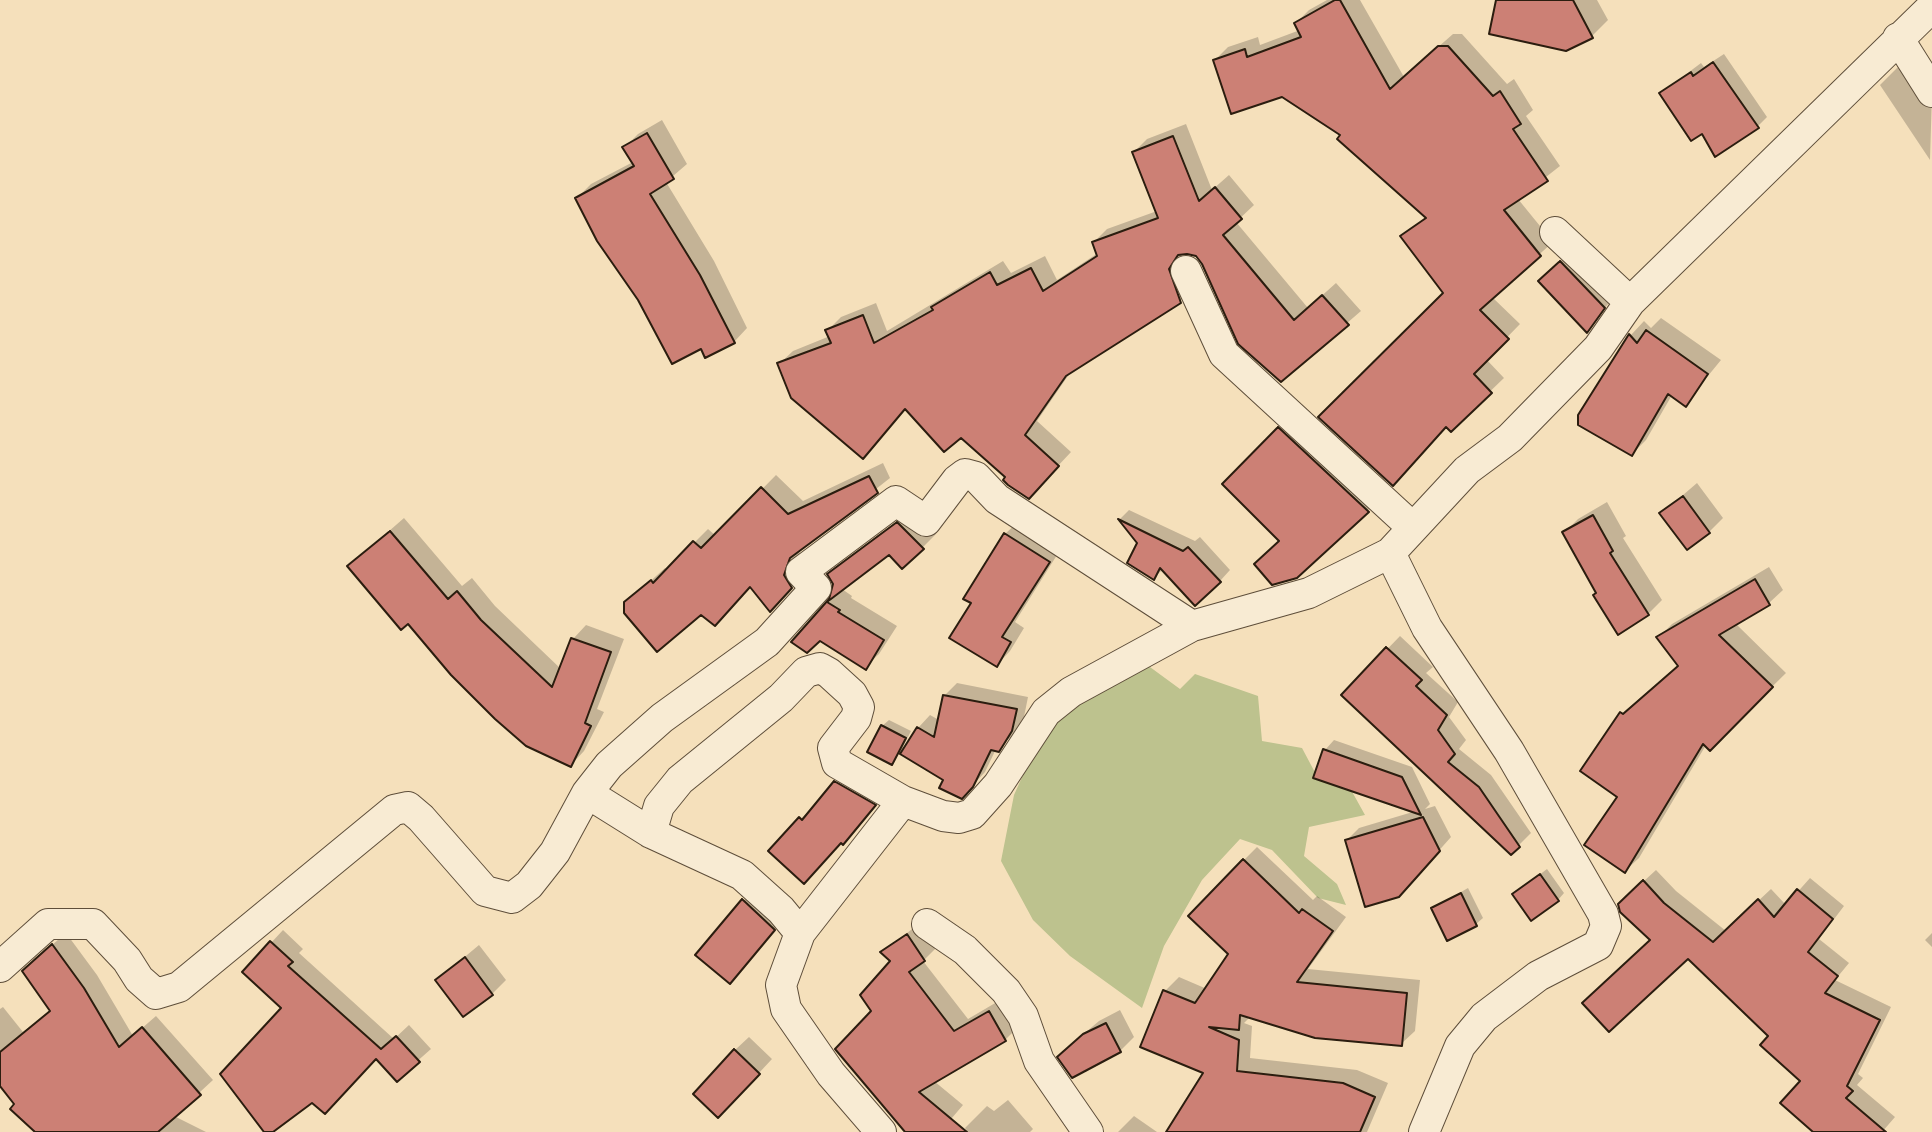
<!DOCTYPE html>
<style>
body{margin:0}
canvas{display:block;background:#f5e0bb}
</style>
<canvas width="1932" height="1132"></canvas>
<script>
const context = document.querySelector('canvas').getContext('2d');
context.lineJoin = 'round';
function fill(path, color) { context.fillStyle = color; context.fill(path, 'evenodd'); }
const toPath = rows => new Path2D(rows.map(r => 'M' + r).join(''));
function strokePath(path, color, width, dash) { context.strokeStyle = color; context.lineWidth = width; context.lineCap = dash ? 'butt' : 'round'; context.setLineDash(dash || []); context.stroke(path); }
const green = toPath([
 [1139,659,1180,689,1195,674,1258,696,1262,741,1302,748,1319,780,1350,788,1365,815,1309,827,1304,856,1337,884,1346,905,1318,898,1272,850,1240,839,1202,880,1164,946,1142,1008,1070,956,1033,920,1001,861,1014,795,1052,711]
]);
const shadow = toPath([
 [1327,0,1360,0,1404,77,1453,34,1462,34,1507,84,1514,79,1533,110,1526,116,1560,166,1518,199,1553,242,1492,297,1520,324,1486,359,1504,378,1451,429,1447,425,1445,293,1403,236,1427,216,1343,134,1283,95,1215,60,1228,47,1258,37,1260,45,1300,30,1296,23,1309,10],
 [1499,0,1597,0,1608,20,1592,36],
 [1724,54,1767,117,1757,127,1702,131,1661,93,1701,63,1704,67],
 [1907,58,1932,93,1930,160,1880,85],
 [662,120,687,164,666,182,714,261,747,328,734,342,702,347,639,299,577,198,591,184,633,162,625,147,638,134],
 [1186,124,1212,190,1229,175,1254,205,1236,222,1308,308,1336,283,1361,311,1281,380,1203,262,1189,252,1181,256,1194,288,1180,301,1072,370,1037,421,1071,452,1042,483,1008,476,961,435,907,407,863,456,779,364,793,351,830,336,828,330,841,317,876,303,887,331,1003,261,1011,273,1045,256,1057,280,1098,253,1094,242,1107,229,1157,211,1134,152,1147,139],
 [1574,248,1617,293,1587,330,1554,267],
 [1661,318,1721,360,1685,404,1672,395,1646,440,1632,454,1580,415,1631,335,1644,321,1651,328],
 [1293,415,1382,497,1296,577,1281,540,1224,484],
 [883,463,890,478,801,548,797,560,805,573,784,596,751,585,701,612,626,603,665,568,667,570,708,529,716,536,776,475,803,501],
 [1697,483,1723,518,1709,532,1662,513],
 [1607,502,1626,536,1623,538,1662,600,1648,614,1619,633,1564,533,1578,519],
 [912,510,936,534,922,548,889,553,842,589,852,596,851,598,897,626,879,654,865,667,820,639,793,642,831,600,835,584,829,575],
 [1129,510,1195,541,1200,537,1230,570,1220,581,1163,569,1154,578,1139,543,1119,520],
 [404,518,462,586,472,578,495,606,561,669,573,639,586,625,624,639,597,709,604,712,584,751,571,765,349,566],
 [1019,521,1062,547,1015,622,1024,628,1010,651,997,665,973,602,1005,534],
 [1769,567,1783,590,1769,603,1735,623,1786,673,1710,748,1706,745,1639,858,1625,871,1620,796,1621,714,1680,665,1658,638,1672,624],
 [1400,636,1433,667,1426,673,1458,702,1449,717,1466,740,1459,749,1491,775,1531,833,1511,853,1343,695],
 [957,683,1028,697,1024,717,1011,737,996,749,985,772,974,784,946,779,900,753,892,762,882,726,889,720,911,731,903,747,906,748,918,728,930,715,939,720,944,696],
 [1334,740,1412,767,1430,804,1425,809,1435,806,1451,837,1411,882,1347,840,1359,828,1416,811,1325,750],
 [849,769,888,791,857,829,843,843,770,851],
 [1257,847,1313,900,1317,896,1346,917,1308,969,1420,980,1415,1031,1401,1044,1251,1016,1244,1023,1252,1026,1250,1058,1357,1070,1388,1083,1367,1132,1168,1132,1205,1073,1142,1047,1165,991,1179,977,1207,989,1231,953,1244,860],
 [1547,869,1564,893,1558,900,1514,894],
 [1656,870,1676,891,1726,931,1771,889,1786,905,1810,878,1844,906,1819,939,1849,963,1835,980,1891,1007,1858,1074,1863,1078,1857,1085,1895,1117,1882,1132,1816,1132,1802,1081,1770,1036,1688,957,1652,939,1632,892],
 [757,886,787,915,730,982,698,955],
 [1468,888,1483,918,1476,924,1433,908],
 [921,922,937,947,923,961,968,1019,1002,999,1019,1026,1005,1040,934,1081,963,1105,940,1132,906,1132,837,1049,873,1011,892,961,883,952],
 [283,930,303,949,299,953,394,1039,409,1025,431,1049,397,1079,376,1057,266,1132,283,1008,244,972],
 [66,933,97,975,133,1036,156,1016,213,1080,174,1116,206,1132,37,1132,0,1083,0,1009,3,1007,23,1032,52,1009,37,958],
 [1932,933,1932,947,1925,940],
 [479,945,506,980,492,994,437,980],
 [1120,1010,1134,1037,1120,1051,1073,1043,1099,1021],
 [749,1037,772,1059,732,1102,735,1050],
 [1008,1100,1033,1129,1030,1132,968,1132,965,1128,987,1106,994,1111],
 [1134,1116,1157,1132,1118,1132]
]);
const building = toPath([
 [1335,0,1340,0,1390,89,1438,46,1448,46,1493,96,1500,91,1521,124,1513,129,1548,181,1504,210,1541,256,1480,310,1509,339,1474,374,1492,393,1451,432,1446,427,1393,486,1318,417,1443,293,1400,236,1426,218,1337,139,1340,135,1282,97,1231,114,1213,60,1245,49,1247,57,1301,37,1294,23,1335,0],
 [1496,0,1573,0,1593,38,1566,51,1489,34,1496,0],
 [1713,62,1759,128,1715,157,1702,134,1691,141,1659,93,1691,72,1693,76,1713,62],
 [647,133,674,179,650,194,700,275,735,343,705,358,701,349,672,364,638,300,597,241,575,198,634,166,622,147,647,133],
 [1173,136,1199,201,1215,187,1242,219,1223,235,1294,320,1322,295,1349,325,1281,382,1238,344,1202,264,1196,256,1187,254,1178,255,1169,269,1181,303,1066,376,1025,435,1059,466,1029,499,1008,485,1003,480,1005,477,961,438,944,452,905,409,863,459,791,398,777,363,831,343,825,330,863,315,874,343,933,310,931,307,990,272,997,285,1031,268,1043,291,1097,256,1092,242,1158,218,1132,152,1173,136],
 [1560,261,1605,308,1587,333,1538,281,1560,261],
 [1646,330,1708,374,1686,407,1668,394,1632,456,1578,425,1578,415,1629,334,1637,343,1646,330],
 [1278,427,1369,512,1297,578,1272,585,1254,564,1279,541,1222,484,1278,427],
 [869,476,878,493,790,558,784,575,792,588,770,612,750,587,715,626,701,615,657,652,624,613,624,602,651,580,653,583,693,541,701,548,761,487,788,514,869,476],
 [1683,496,1710,533,1687,550,1659,513,1683,496],
 [1593,515,1613,551,1610,553,1649,615,1618,635,1593,595,1596,593,1562,532,1593,515],
 [1118,519,1183,551,1188,547,1221,582,1195,606,1160,568,1154,580,1127,563,1137,543,1118,519],
 [897,522,924,549,902,569,889,555,827,602,840,610,838,612,884,640,866,670,820,641,807,653,791,642,829,599,833,584,827,574,897,522],
 [390,531,448,599,457,591,481,620,552,687,571,638,611,652,585,723,591,726,571,767,526,746,495,719,451,675,408,624,401,630,347,566,390,531],
 [1004,533,1050,562,1002,637,1011,642,997,667,949,638,971,603,963,599,1004,533],
 [1755,579,1770,605,1719,635,1773,687,1710,751,1703,744,1625,873,1584,845,1617,797,1580,771,1620,712,1623,714,1678,666,1656,637,1755,579],
 [1386,647,1422,680,1416,686,1447,715,1438,730,1455,754,1448,762,1479,787,1520,847,1511,855,1341,695,1386,647],
 [943,695,1017,709,1012,731,999,752,991,750,973,787,962,799,939,788,943,780,900,754,917,727,934,737,943,695],
 [881,725,906,738,892,765,867,752,881,725],
 [1323,749,1402,777,1421,815,1313,778,1323,749],
 [834,781,876,805,843,845,841,843,804,884,768,851,799,817,802,820,834,781],
 [1423,817,1440,851,1399,897,1365,907,1345,840,1423,817],
 [1243,859,1299,913,1302,909,1333,931,1297,982,1407,993,1402,1046,1315,1038,1240,1015,1239,1030,1209,1027,1239,1040,1237,1071,1343,1083,1375,1097,1360,1132,1166,1132,1203,1073,1140,1047,1163,990,1195,1003,1228,954,1188,916,1243,859],
 [1540,874,1559,901,1531,921,1512,894,1540,874],
 [1643,880,1664,903,1713,942,1758,899,1774,917,1797,889,1833,919,1808,952,1838,976,1825,993,1880,1020,1847,1086,1853,1091,1846,1098,1886,1132,1813,1132,1780,1103,1800,1081,1760,1045,1768,1036,1688,959,1609,1032,1582,1003,1650,940,1620,912,1618,904,1643,880],
 [1461,893,1477,926,1447,941,1431,908,1461,893],
 [742,899,775,930,730,984,695,955,742,899],
 [907,934,925,961,909,972,954,1031,989,1011,1006,1041,919,1092,967,1132,905,1132,835,1049,871,1011,860,995,890,961,880,952,907,934],
 [270,941,293,962,288,966,381,1049,396,1036,420,1062,397,1082,376,1059,325,1114,312,1103,273,1132,264,1132,220,1074,281,1008,242,972,270,941],
 [52,944,84,988,119,1047,142,1027,201,1095,158,1132,35,1132,10,1109,14,1104,0,1086,0,1052,50,1011,22,971,52,944],
 [465,957,493,995,463,1017,435,980,465,957],
 [1106,1023,1121,1052,1072,1078,1057,1057,1083,1034,1106,1023],
 [734,1049,760,1074,718,1118,693,1094,734,1049]
]);
const minor = toPath([
 [1898,38,1932,92],
 [1555,232,1630,302],
 [1186,271,1224,354,1412,527],
 [587,793,651,833,742,875,781,910,800,933,781,985,786,1009,831,1074,881,1132],
 [903,801,943,816,959,818,972,814,998,785,1046,712,1071,692,1192,626,1309,593,1390,553],
 [651,833,659,806,680,780,781,698,806,672,820,668,829,673,852,694,859,707,856,718,833,748,837,763,903,801,800,933],
 [927,924,965,950,1006,991,1023,1016,1039,1061,1088,1132],
 [0,967,48,924,93,924,127,960,139,979,156,994,179,987,394,810,408,807,421,818,485,891,512,898,529,885,555,852,587,793,609,765,662,718,767,642,816,588,801,572,896,501,926,521,957,480,965,474,976,477,997,499,1192,626],
 [1424,1132,1460,1046,1484,1017,1538,976,1598,945,1606,926,1603,914,1509,751,1427,628,1390,553,1467,470,1510,438,1598,348,1630,302,1932,7]
]);
fill(green, '#bdc28e');
fill(shadow, '#0003');
fill(building, '#cc8075');
strokePath(building, '#2b1d0f', 2);
strokePath(minor, '#5e4e3a', 32);
strokePath(minor, '#f8ebd3', 30);
</script>
